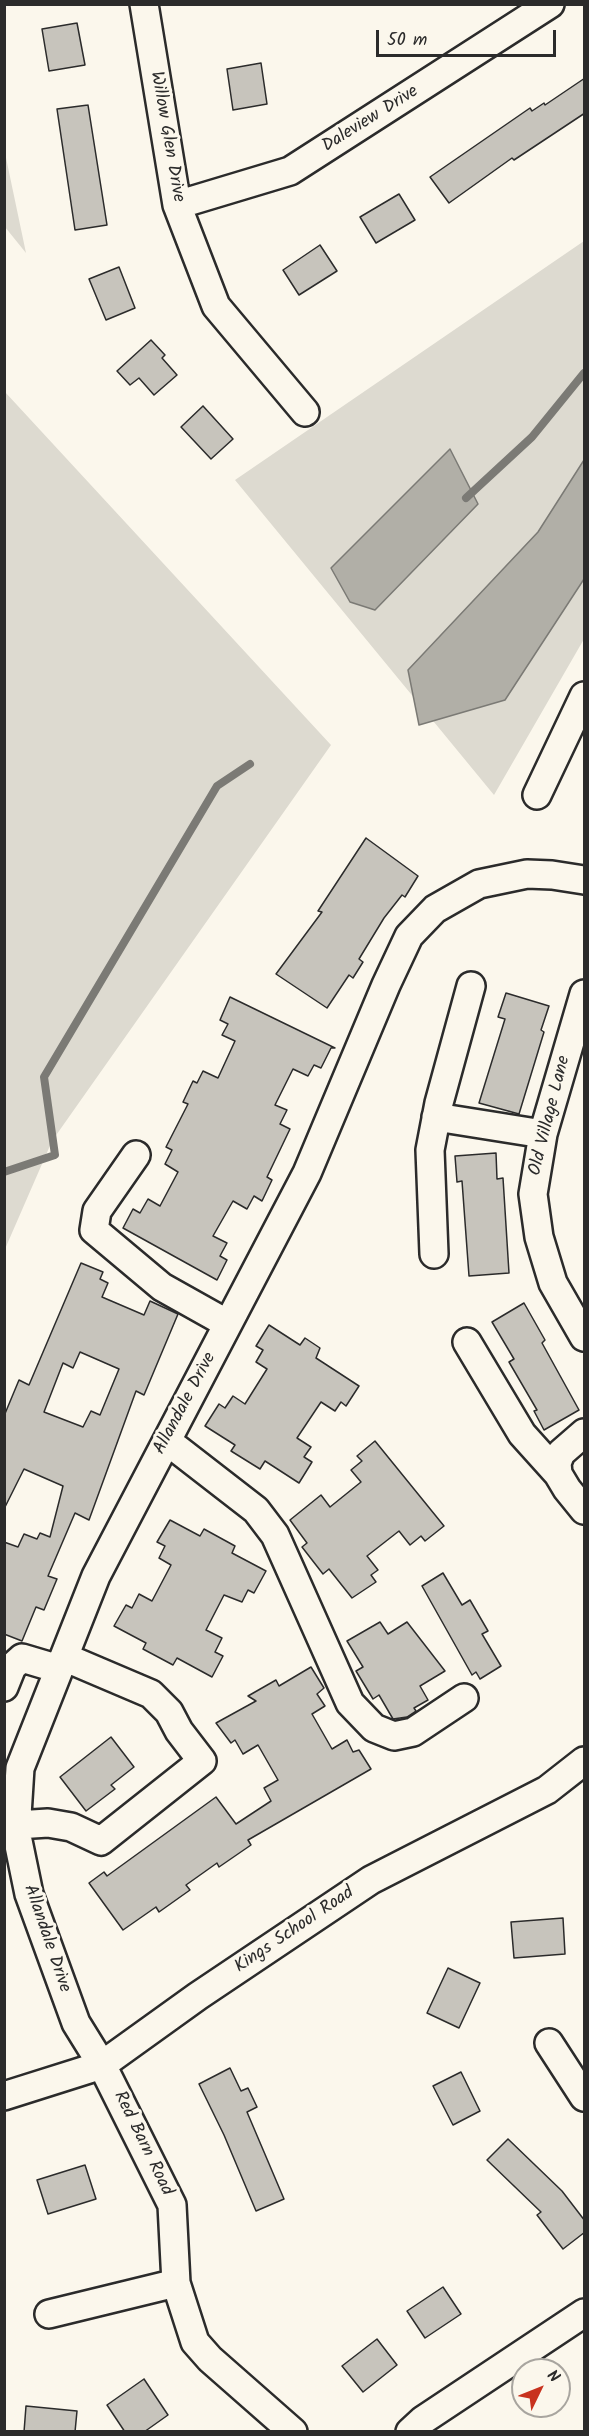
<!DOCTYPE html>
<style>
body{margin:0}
#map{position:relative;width:589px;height:2436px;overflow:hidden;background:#fbf7ec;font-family:Kalam,sans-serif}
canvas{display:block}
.frame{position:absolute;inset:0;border:6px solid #2b2b2b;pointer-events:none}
.north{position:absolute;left:511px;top:2358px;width:60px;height:60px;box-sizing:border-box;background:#fbf7ec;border:2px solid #a8a59f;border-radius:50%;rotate:47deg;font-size:16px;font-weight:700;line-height:24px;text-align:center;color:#2b2b2b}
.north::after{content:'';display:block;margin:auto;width:21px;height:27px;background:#c8321e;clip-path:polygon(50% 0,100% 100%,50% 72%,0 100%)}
.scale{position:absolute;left:376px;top:30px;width:180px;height:27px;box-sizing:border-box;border:3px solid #2b2b2b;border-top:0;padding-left:8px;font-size:18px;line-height:21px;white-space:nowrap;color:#2b2b2b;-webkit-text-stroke:4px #fbf7ec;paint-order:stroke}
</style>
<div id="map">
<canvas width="589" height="2436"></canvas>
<div class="frame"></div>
<div class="north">N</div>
<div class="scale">50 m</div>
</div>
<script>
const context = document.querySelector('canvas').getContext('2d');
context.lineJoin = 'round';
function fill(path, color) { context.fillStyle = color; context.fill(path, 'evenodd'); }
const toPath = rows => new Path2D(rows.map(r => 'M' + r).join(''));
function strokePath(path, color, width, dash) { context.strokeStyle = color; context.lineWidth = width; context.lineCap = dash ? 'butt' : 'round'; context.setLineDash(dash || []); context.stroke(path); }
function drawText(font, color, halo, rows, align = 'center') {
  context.font = font + ' Kalam,sans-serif'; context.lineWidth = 6; context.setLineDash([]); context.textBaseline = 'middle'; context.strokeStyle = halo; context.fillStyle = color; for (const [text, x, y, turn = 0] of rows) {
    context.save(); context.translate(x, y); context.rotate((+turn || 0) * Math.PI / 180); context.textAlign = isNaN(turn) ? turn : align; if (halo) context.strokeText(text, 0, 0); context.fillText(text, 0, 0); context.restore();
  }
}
const green = toPath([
 [5,153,26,253,5,227],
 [584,241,584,639,494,795,235,480],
 [5,392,331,745,52,1141,5,1249]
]);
const water = toPath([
 [450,449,478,504,375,610,350,602,331,568,450,449],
 [584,460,584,579,505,700,419,725,408,670,538,532,584,460]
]);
const stream = toPath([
 [466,498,532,437,584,373],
 [4,1172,55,1155,44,1077,217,786,250,764]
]);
const building = toPath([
 [77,23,85,65,49,71,42,29,77,23],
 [261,63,267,104,233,110,227,69,261,63],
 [585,78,585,113,514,160,512,158,449,203,430,177,530,108,532,111,544,103,545,105,585,78],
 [88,105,107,225,75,230,57,109,88,105],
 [399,194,415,220,376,243,360,217,399,194],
 [320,245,337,271,299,295,283,270,320,245],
 [119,267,135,308,106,320,89,279,119,267],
 [151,340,165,355,162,358,177,375,154,395,139,378,130,385,117,371,151,340],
 [203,406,233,439,211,459,181,427,203,406],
 [366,838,418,876,405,897,402,895,384,918,359,959,363,962,353,978,349,975,327,1008,276,974,322,912,318,911,366,838],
 [506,993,549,1006,541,1030,544,1032,519,1114,479,1103,505,1019,498,1017,506,993],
 [230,997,335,1048,331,1048,321,1068,314,1065,308,1076,293,1069,275,1105,287,1110,280,1124,290,1129,267,1177,272,1180,262,1201,254,1196,247,1209,233,1201,213,1236,227,1243,220,1256,227,1260,217,1280,123,1228,133,1209,140,1213,148,1199,160,1206,178,1172,165,1164,172,1150,166,1147,188,1104,183,1102,193,1081,197,1083,203,1071,218,1078,235,1041,222,1035,228,1024,220,1020,230,997],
 [496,1153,497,1179,503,1178,509,1273,469,1276,462,1181,457,1182,455,1156,496,1153],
 [81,1263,103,1272,100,1279,108,1283,102,1297,144,1315,150,1301,178,1314,144,1395,136,1391,89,1520,75,1513,48,1576,57,1579,44,1610,36,1607,22,1641,4,1634,4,1542,18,1547,24,1534,37,1539,40,1533,50,1537,63,1486,24,1469,4,1509,4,1416,19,1380,29,1385,81,1263],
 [80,1352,119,1369,100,1415,91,1411,83,1427,44,1412,63,1363,73,1368,80,1352],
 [524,1303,545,1340,542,1343,579,1410,544,1430,534,1411,537,1410,509,1362,514,1359,492,1322,524,1303],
 [269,1325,300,1345,305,1338,320,1348,316,1358,359,1386,346,1406,341,1402,335,1411,321,1402,297,1438,311,1447,304,1457,312,1462,299,1483,265,1461,260,1469,231,1451,235,1445,205,1426,219,1404,225,1408,233,1396,245,1404,267,1369,256,1362,263,1350,256,1346,269,1325],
 [375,1441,444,1526,425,1541,421,1536,410,1545,399,1531,367,1556,378,1570,371,1575,376,1582,352,1598,329,1569,323,1574,302,1547,307,1543,290,1520,321,1495,330,1507,361,1482,351,1470,362,1461,357,1456,375,1441],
 [170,1520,200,1536,204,1529,235,1546,232,1553,266,1571,254,1593,248,1590,242,1602,224,1595,206,1630,222,1638,215,1652,223,1656,212,1677,177,1658,173,1665,143,1649,146,1643,114,1626,126,1605,132,1608,139,1594,152,1601,171,1565,159,1558,165,1546,157,1542,170,1520],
 [443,1573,462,1605,470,1600,488,1631,482,1634,501,1666,480,1679,476,1672,472,1675,422,1586,443,1573],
 [380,1622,388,1634,407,1622,445,1671,420,1686,428,1700,414,1708,416,1711,407,1717,393,1719,379,1695,373,1699,356,1671,363,1667,347,1641,380,1622],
 [311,1667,324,1688,317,1694,325,1706,312,1714,332,1749,347,1740,353,1752,359,1750,371,1769,248,1840,251,1845,219,1867,217,1863,186,1885,190,1890,159,1912,156,1907,123,1930,89,1883,104,1872,107,1876,216,1797,236,1824,271,1801,264,1788,278,1780,258,1745,243,1754,235,1740,231,1743,216,1723,256,1701,248,1696,276,1680,279,1686,311,1667],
 [111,1737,134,1767,111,1785,115,1789,86,1811,60,1777,111,1737],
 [563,1918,565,1954,514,1958,511,1922,563,1918],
 [448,1968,480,1983,459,2028,427,2013,448,1968],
 [230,2068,241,2091,248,2088,257,2107,247,2112,284,2199,256,2211,224,2135,199,2084,230,2068],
 [461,2072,480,2111,453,2125,433,2086,461,2072],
 [508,2139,562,2191,585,2221,585,2232,563,2249,537,2215,541,2212,487,2160,508,2139],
 [85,2165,96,2199,48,2214,37,2180,85,2165],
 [443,2287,461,2314,425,2338,407,2311,443,2287],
 [377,2339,397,2365,363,2392,342,2366,377,2339],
 [144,2379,168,2415,144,2432,125,2432,107,2405,144,2379],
 [26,2406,77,2411,75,2432,24,2432,26,2406]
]);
const minor = toPath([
 [144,4,177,205,216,306,305,412],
 [177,205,290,171,550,4],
 [537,795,584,696],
 [584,994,543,1134,533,1194,539,1237,553,1283,584,1337],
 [436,1117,543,1134],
 [136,1155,97,1211,94,1230,162,1287,228,1324],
 [434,1254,430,1150,439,1103,471,986],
 [467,1342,522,1434,558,1474],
 [584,1433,561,1453,557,1463,558,1474,567,1489,584,1510],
 [167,1441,256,1510,275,1535,350,1703,374,1728,394,1736,413,1732,464,1698],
 [4,1687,12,1667,22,1658,59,1669],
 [17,1825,48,1823,71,1827,101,1841,202,1761,179,1731,169,1712,151,1694,64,1657],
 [549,2043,584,2097],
 [4,2096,102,2065,198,1996,371,1880,547,1790,584,1761],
 [49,2314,176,2283],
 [293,2432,210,2359,195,2342,176,2283,172,2205,102,2065,76,2023,29,1894,16,1831,20,1768,96,1576,307,1173,386,985,409,936,435,909,479,884,527,874,552,875,584,880],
 [410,2432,423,2420,584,2313]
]);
const streetNames = [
 ["Daleview Drive",371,120,-32],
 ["Willow Glen Drive",166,137,80],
 ["Old Village Lane",551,1116,-76],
 ["Allandale Drive",186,1404,-62],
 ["Kings School Road",295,1931,-34],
 ["Allandale Drive",46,1939,71],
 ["Red Barn Road",142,2144,64]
];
fill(green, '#dddad0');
fill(water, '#b1afa7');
strokePath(water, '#7b7a75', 1.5);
strokePath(stream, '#7b7a75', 8);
fill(building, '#c7c4bc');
strokePath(building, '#2b2b2b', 1.5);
strokePath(minor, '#2b2b2b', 32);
strokePath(minor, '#fbf7ec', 27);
drawText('18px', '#2b2b2b', '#fbf7ec', streetNames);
</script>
